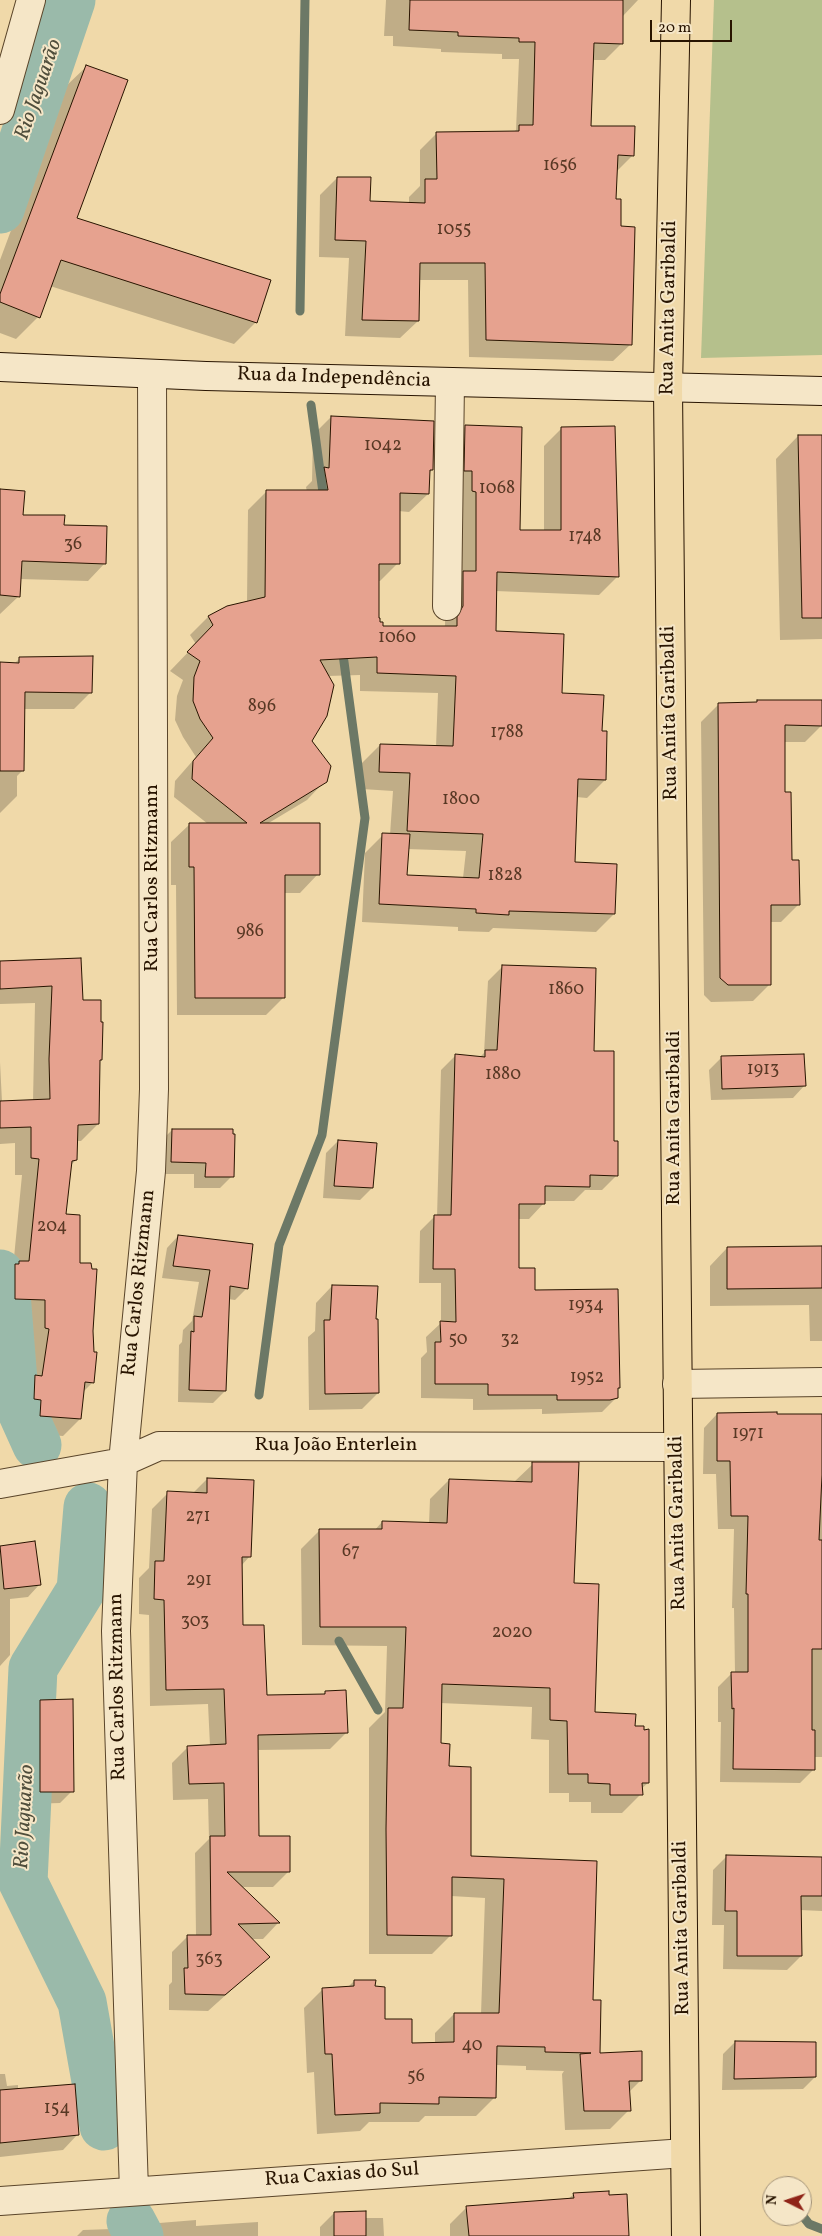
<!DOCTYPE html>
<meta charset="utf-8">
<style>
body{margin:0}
#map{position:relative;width:822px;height:2236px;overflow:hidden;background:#f0d9a9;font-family:Vollkorn,serif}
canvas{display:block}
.north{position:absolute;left:762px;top:2176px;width:50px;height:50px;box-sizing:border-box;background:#f5e6c7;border:1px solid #a39277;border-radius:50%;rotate:274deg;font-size:14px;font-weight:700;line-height:20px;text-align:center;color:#281400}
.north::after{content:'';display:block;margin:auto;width:18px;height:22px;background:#8f2418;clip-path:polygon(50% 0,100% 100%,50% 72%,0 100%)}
.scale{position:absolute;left:650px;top:20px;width:82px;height:22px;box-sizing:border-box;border:2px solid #281400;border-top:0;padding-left:6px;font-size:15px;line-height:18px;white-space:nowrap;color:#281400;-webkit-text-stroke:4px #f5e6c7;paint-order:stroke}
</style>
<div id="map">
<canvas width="822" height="2236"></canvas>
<div class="north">N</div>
<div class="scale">20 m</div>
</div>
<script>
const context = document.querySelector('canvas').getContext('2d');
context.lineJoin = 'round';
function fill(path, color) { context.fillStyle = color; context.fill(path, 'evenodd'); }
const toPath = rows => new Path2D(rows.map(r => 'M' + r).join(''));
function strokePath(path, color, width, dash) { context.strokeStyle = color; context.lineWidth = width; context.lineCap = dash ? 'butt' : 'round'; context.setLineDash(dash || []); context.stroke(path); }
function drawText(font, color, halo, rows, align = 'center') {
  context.font = font + ' Vollkorn,serif'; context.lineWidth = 4; context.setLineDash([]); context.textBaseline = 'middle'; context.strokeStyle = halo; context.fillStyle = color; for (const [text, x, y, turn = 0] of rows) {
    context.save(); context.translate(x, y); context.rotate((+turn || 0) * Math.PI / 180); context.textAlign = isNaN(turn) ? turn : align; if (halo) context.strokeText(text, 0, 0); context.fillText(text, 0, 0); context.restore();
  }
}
const green = toPath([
 [714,0,822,0,822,355,701,358]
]);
const shadow = toPath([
 [386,0,638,0,622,17,622,43,605,60,592,60,590,127,633,155,616,172,615,200,620,227,631,344,613,361,469,357,468,280,419,280,418,321,400,338,345,336,349,258,319,257,320,195,337,178,369,202,409,204,409,197,420,186,420,150,437,133,514,132,516,130,519,59,502,59,502,54,441,52,441,49,393,46,393,36,384,36],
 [87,66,75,219,256,322,234,344,50,286,38,317,16,339,0,333,0,260,64,88],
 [331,417,432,470,428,474,428,494,409,512,398,511,398,563,380,581,377,581,377,620,382,627,444,628,445,625,447,444,466,426,518,532,544,532,544,446,562,428,617,577,599,595,495,591,495,632,601,732,605,780,587,798,576,797,574,863,614,914,596,932,493,928,489,932,458,931,458,927,362,922,365,853,383,835,390,835,393,791,362,789,362,763,380,745,436,747,438,693,360,691,360,675,328,676,310,741,325,781,307,800,267,824,318,874,300,893,284,893,284,997,266,1015,177,1015,176,885,171,885,171,842,190,824,208,824,174,797,175,781,196,757,183,737,175,720,177,696,183,680,170,671,196,644,190,635,208,617,228,607,247,602,248,510,266,492,307,492,306,487,312,481,313,435],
 [407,849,466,851,463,878,405,876],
 [798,436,822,436,822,639,780,640,776,459],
 [0,491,22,516,63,526,105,563,88,581,20,579,19,596,0,614],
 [20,658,91,692,74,709,23,709,23,770,17,776,17,796,0,813,0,663,14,664],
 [757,702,822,725,805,742,784,742,784,793,798,905,781,922,770,922,770,984,753,1001,711,1002,704,995,701,722,718,705,755,704],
 [80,960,82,1001,98,1061,98,1124,81,1141,76,1141,76,1160,70,1166,64,1215,79,1264,92,1331,93,1382,83,1392,80,1419,63,1436,24,1433,25,1416,17,1416,18,1394,27,1385,33,1345,29,1345,28,1317,0,1316,0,1281,13,1268,22,1175,15,1175,15,1143,0,1144,0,1062,2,1102,33,1101,35,1003,0,1004,0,962],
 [503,966,593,1052,613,1143,617,1175,602,1190,585,1190,574,1201,544,1201,543,1204,529,1219,518,1219,518,1270,534,1291,619,1388,617,1390,617,1397,602,1412,542,1414,542,1409,473,1410,473,1399,421,1398,421,1358,427,1352,426,1337,441,1323,441,1283,419,1283,420,1231,435,1216,437,1217,441,1070,455,1056,479,1058,484,1053,488,981],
 [721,1058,804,1086,793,1098,711,1100,709,1070],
 [172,1130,232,1176,220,1188,194,1188,194,1174,160,1174,160,1142],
 [338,1141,372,1188,360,1200,323,1198,326,1153],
 [178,1236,247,1288,235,1300,228,1299,225,1391,213,1403,178,1402,179,1345,182,1342,183,1330,192,1321,199,1282,162,1278,167,1248],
 [727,1248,822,1248,822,1341,810,1341,809,1305,710,1306,710,1266],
 [332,1286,374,1320,378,1393,362,1409,309,1410,308,1337,315,1331,316,1303],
 [717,1414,822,1415,822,1757,814,1757,813,1770,800,1783,720,1782,721,1722,718,1722,718,1687,732,1673,735,1673,734,1608,732,1608,734,1529,718,1529,716,1474,703,1474,704,1428],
 [533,1464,573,1584,594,1713,634,1727,648,1783,641,1789,641,1794,622,1813,591,1813,591,1802,569,1802,569,1793,549,1793,549,1740,531,1739,532,1707,440,1703,440,1744,448,1767,470,1857,596,1862,591,2001,599,2054,641,2080,629,2092,629,2110,610,2129,565,2130,562,2074,564,2071,526,2070,526,2066,496,2065,495,2097,476,2116,425,2116,419,2122,369,2122,360,2131,317,2134,314,2072,307,2073,304,2008,323,1989,347,1988,354,1981,374,1987,384,2020,410,2044,435,2044,435,2033,454,2014,481,2014,485,1898,451,1896,451,1935,432,1954,369,1954,369,1728,385,1712,387,1646,302,1645,301,1549,320,1530,374,1531,382,1522,429,1524,430,1499,449,1480,514,1482],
 [207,1479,250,1556,241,1566,242,1626,266,1697,322,1695,326,1692,346,1733,330,1749,257,1750,258,1837,289,1871,273,1887,241,1887,278,1923,263,1939,251,1939,268,1957,208,2011,169,2010,169,1985,172,1982,172,1952,188,1936,196,1936,195,1853,209,1839,208,1799,173,1800,172,1763,188,1747,210,1746,208,1704,150,1706,149,1615,139,1614,139,1578,149,1568,152,1509,168,1493,193,1493],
 [34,1542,39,1585,28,1597,10,1599,10,1655,0,1666,0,1547],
 [41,1701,72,1791,60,1803,28,1804,29,1713],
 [727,1856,822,1858,822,1911,800,1910,801,1956,787,1970,723,1969,724,1925,712,1925,713,1870],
 [735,2042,815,2077,803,2089,722,2090,723,2054],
 [0,2074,5,2074,7,2086,18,2085,18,2090,78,2134,63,2150,0,2157],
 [574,2194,608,2196,628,2236,450,2236,450,2224,467,2207,568,2199],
 [334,2213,365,2218,383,2218,384,2236,320,2236,320,2227],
 [196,2220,196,2226,258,2222,258,2236,130,2236,139,2227,144,2227,147,2224],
 [112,2229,113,2236,77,2236,83,2230]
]);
const stream = toPath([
 [300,311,305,0],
 [311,405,324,500],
 [259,1395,279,1245,322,1135,365,818,342,647],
 [339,1641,378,1710],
 [802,2215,809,2224,822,2229]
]);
const river = toPath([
 [0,209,71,0],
 [0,1274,5,1281,14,1394,37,1445],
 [88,1507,81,1590,33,1668,23,1882,82,2002,104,2126],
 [131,2221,139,2236]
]);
const building = toPath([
 [410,0,623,0,623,44,594,43,591,126,635,126,634,156,618,155,616,199,621,199,621,226,635,227,632,345,486,340,485,263,420,263,419,321,362,320,366,241,335,240,337,177,371,177,370,201,425,203,425,179,437,179,436,132,519,131,519,125,533,125,535,42,519,42,519,38,458,36,458,32,409,30,410,0],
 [86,65,128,80,77,218,271,280,257,323,61,260,40,318,0,302,0,294,86,65],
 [331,416,434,421,433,470,430,470,429,494,400,493,400,564,379,564,379,618,380,618,380,622,383,622,383,626,457,626,457,617,463,606,463,571,476,571,476,492,472,491,472,471,464,471,465,425,522,427,520,530,561,530,561,427,615,426,619,577,497,572,496,631,564,634,562,693,604,695,602,731,607,731,606,780,578,779,575,862,617,864,615,914,509,911,509,915,476,913,476,909,379,904,382,833,410,834,407,875,479,878,483,834,407,831,410,773,379,772,380,744,453,746,456,676,377,673,377,657,320,660,334,685,327,716,312,741,331,766,327,782,260,823,320,823,320,875,285,875,285,998,195,998,194,867,189,867,189,823,247,823,192,779,193,761,213,738,200,719,193,701,194,677,200,661,187,652,213,625,208,616,227,606,265,597,266,490,328,490,324,467,329,468,331,416],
 [798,435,822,435,822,618,802,618,798,435],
 [0,489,25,491,23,515,65,515,64,525,107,526,106,564,22,561,20,597,0,595,0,489],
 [93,656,92,693,25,692,24,771,0,771,0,662,19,663,19,657,93,656],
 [757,700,822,700,822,726,785,725,785,792,791,792,792,860,799,860,800,905,771,905,771,985,728,985,720,978,718,703,757,702,757,700],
 [81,958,83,1000,101,1000,101,1022,103,1022,102,1060,100,1060,99,1124,78,1125,77,1160,72,1161,66,1214,80,1215,80,1263,91,1263,92,1269,97,1269,93,1331,94,1352,97,1352,94,1383,85,1382,81,1419,40,1416,41,1400,34,1399,35,1375,42,1376,49,1329,45,1328,45,1300,15,1299,15,1264,19,1264,19,1261,29,1261,39,1159,31,1158,31,1127,0,1128,0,1101,50,1099,49,1059,52,986,0,989,0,961,81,958],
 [502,965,596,968,594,1051,614,1051,614,1141,618,1141,618,1176,590,1175,590,1187,545,1186,545,1204,519,1204,519,1268,535,1268,535,1290,618,1289,620,1388,618,1388,618,1398,610,1400,557,1400,557,1395,488,1395,488,1384,435,1384,435,1342,441,1342,440,1321,456,1322,455,1269,433,1269,434,1215,451,1215,455,1054,485,1057,485,1050,497,1050,502,965],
 [804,1054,806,1086,722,1089,721,1056,804,1054],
 [172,1129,233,1129,233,1134,235,1134,234,1177,205,1177,206,1163,171,1162,172,1129],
 [338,1140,377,1143,373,1188,334,1186,338,1140],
 [178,1235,253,1244,248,1289,230,1286,226,1391,189,1390,191,1331,194,1332,194,1316,202,1317,210,1270,173,1266,178,1235],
 [822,1246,822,1288,727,1289,727,1247,822,1246],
 [332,1285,378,1286,376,1319,378,1319,379,1393,325,1394,324,1320,330,1320,332,1285],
 [777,1412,777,1414,822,1414,822,1475,819,1540,822,1540,822,1649,812,1649,812,1730,815,1730,815,1770,733,1769,734,1708,732,1709,731,1672,748,1672,748,1594,746,1594,748,1516,731,1516,730,1461,717,1461,717,1413,777,1412],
 [532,1462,579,1462,574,1583,599,1584,595,1712,636,1714,635,1726,644,1726,644,1730,649,1729,649,1783,642,1783,643,1795,610,1795,610,1784,588,1783,588,1774,568,1774,567,1721,550,1720,550,1688,442,1684,441,1743,450,1744,449,1766,471,1767,471,1856,597,1861,593,2000,601,2000,600,2053,642,2051,642,2081,629,2081,631,2111,584,2111,580,2054,591,2053,545,2052,545,2047,497,2046,496,2098,439,2097,439,2104,380,2103,380,2113,335,2115,332,2054,325,2054,322,1988,354,1986,354,1980,376,1980,375,1986,385,1987,385,2019,412,2019,412,2043,454,2042,454,2013,499,2013,504,1879,452,1877,452,1936,387,1935,386,1829,388,1708,403,1708,406,1627,320,1627,319,1529,382,1529,382,1521,447,1523,449,1479,532,1482,532,1462],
 [207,1478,254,1480,251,1557,242,1557,243,1625,264,1625,267,1695,325,1694,325,1691,346,1690,348,1733,258,1735,259,1836,290,1836,290,1872,227,1872,280,1923,238,1924,270,1957,225,1995,185,1994,184,1968,188,1968,187,1935,211,1935,210,1836,225,1836,224,1783,189,1784,187,1746,226,1744,224,1689,166,1690,164,1600,154,1599,155,1561,164,1561,167,1491,207,1493,207,1478],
 [35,1541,41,1585,4,1589,0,1546,35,1541],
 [73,1699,74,1792,40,1792,40,1700,73,1699],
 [726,1855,822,1857,822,1896,801,1896,802,1956,737,1956,737,1911,725,1911,726,1855],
 [735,2041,816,2042,816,2077,734,2079,735,2041],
 [75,2084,79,2135,0,2143,0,2090,75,2084],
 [609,2191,609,2195,627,2194,629,2236,469,2236,466,2206,574,2198,573,2193,609,2191],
 [366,2211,366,2236,334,2236,334,2212,366,2211]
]);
const street = toPath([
 [0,110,31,0],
 [447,606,450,382],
 [677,1384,822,1382],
 [0,1484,123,1462,159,1446,678,1447],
 [134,2191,116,1631,123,1462,151,1171,154,1089,152,374],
 [0,2201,685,2153]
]);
const secondary = toPath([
 [0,367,206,376,822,391]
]);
const primary = toPath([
 [676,0,668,388,686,2236]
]);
const numberNames = [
 ["1656",560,167],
 ["1055",454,231],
 ["1042",383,447],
 ["1068",497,490],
 ["1748",585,538],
 ["36",73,546],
 ["1060",397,639],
 ["896",262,708],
 ["1788",507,734],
 ["1800",461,801],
 ["1828",505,877],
 ["986",250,933],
 ["1860",566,991],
 ["1913",763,1071],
 ["1880",503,1076],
 ["204",52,1228],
 ["1934",586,1307],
 ["50",458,1341],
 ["32",510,1341],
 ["1952",587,1379],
 ["1971",748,1435],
 ["271",198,1518],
 ["67",351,1553],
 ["291",199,1582],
 ["303",195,1623],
 ["2020",512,1634],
 ["363",209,1961],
 ["40",472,2047],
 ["56",416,2078],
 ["154",57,2110]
];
const streetNames = [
 ["Rua Anita Garibaldi",670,308,-89],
 ["Rua da Independência",334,379,2],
 ["Rua Anita Garibaldi",671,713,-91],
 ["Rua Carlos Ritzmann",153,878,-90],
 ["Rua Anita Garibaldi",675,1118,-90],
 ["Rua Carlos Ritzmann",140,1283,-84],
 ["Rua João Enterlein",336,1446],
 ["Rua Anita Garibaldi",679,1523,-91],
 ["Rua Carlos Ritzmann",119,1687,-91],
 ["Rua Anita Garibaldi",683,1928,-91],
 ["Rua Caxias do Sul",342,2176,-4]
];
const waterNames = [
 ["Rio Jaguarão",40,90,-71],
 ["Rio Jaguarão",26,1817,-87]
];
fill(green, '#b5c08c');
fill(shadow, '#0003');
strokePath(stream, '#6c7866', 9);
strokePath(river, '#9abaaa', 49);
fill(building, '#e6a28f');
strokePath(building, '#281400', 1);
strokePath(street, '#5a452a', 30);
strokePath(secondary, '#281400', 30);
strokePath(primary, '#281400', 30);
strokePath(street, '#f5e6c7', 28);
strokePath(secondary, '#f5e6c7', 28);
strokePath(primary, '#f0d9a9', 28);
drawText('18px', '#583824', null, numberNames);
drawText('20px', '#281400', '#f5e6c7', streetNames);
drawText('italic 21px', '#504e3c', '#f5e6c7', waterNames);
</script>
